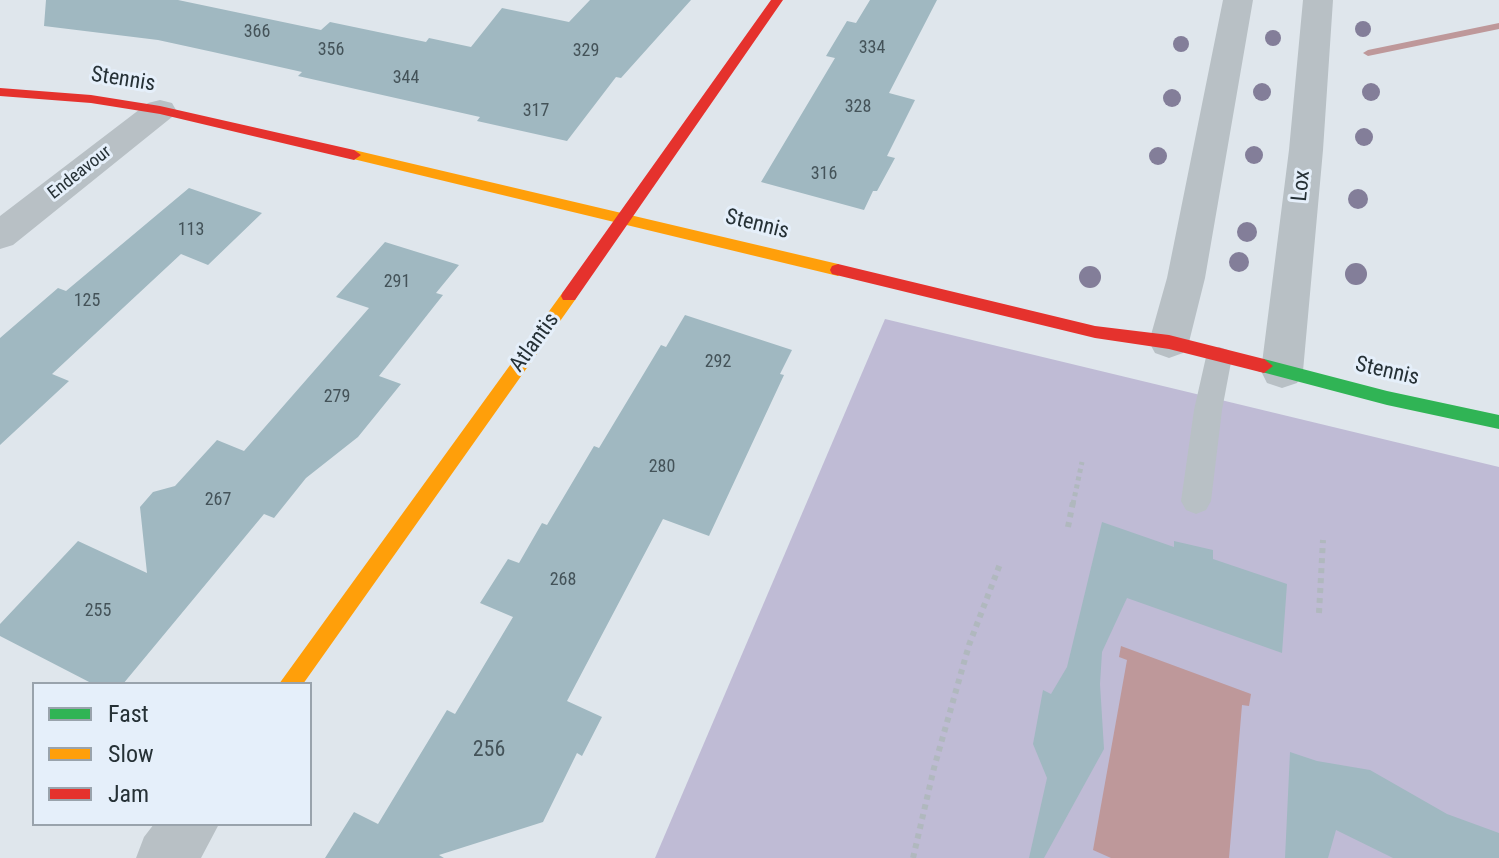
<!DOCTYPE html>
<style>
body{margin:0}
#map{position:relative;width:1499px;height:858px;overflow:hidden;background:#dfe6ec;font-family:"Roboto Condensed",sans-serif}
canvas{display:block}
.legend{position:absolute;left:32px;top:682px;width:280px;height:144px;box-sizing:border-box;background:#e5effa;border:2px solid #99a3ac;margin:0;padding:10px 14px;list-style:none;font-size:24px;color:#263136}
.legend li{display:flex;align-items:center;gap:16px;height:40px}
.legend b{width:40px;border:2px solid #99a3ac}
</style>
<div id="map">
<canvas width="1499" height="858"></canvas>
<ul class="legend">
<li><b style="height:10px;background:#30b455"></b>Fast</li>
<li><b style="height:10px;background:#ff9f0a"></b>Slow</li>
<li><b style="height:10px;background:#e5322d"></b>Jam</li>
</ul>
</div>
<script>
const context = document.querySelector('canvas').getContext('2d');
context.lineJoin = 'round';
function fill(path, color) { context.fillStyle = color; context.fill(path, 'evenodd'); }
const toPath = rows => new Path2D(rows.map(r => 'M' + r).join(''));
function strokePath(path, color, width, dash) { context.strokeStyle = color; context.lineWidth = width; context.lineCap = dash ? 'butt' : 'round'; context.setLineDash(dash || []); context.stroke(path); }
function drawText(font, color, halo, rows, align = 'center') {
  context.font = font + ' "Roboto Condensed",sans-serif'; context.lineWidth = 6; context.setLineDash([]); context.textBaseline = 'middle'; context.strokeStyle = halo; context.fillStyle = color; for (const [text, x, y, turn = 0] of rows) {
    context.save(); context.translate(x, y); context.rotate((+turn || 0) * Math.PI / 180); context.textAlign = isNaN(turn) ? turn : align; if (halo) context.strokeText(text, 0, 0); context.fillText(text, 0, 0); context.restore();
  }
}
const green = toPath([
 [885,319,1499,467,1499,858,655,858]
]);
const water = toPath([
 [1121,646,1251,694,1249,706,1242,705,1229,858,1111,858,1093,850,1127,660,1119,657]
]);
const stream = toPath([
 [1499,23,1499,29,1368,56,1363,53,1368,50,1499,23]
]);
const building = toPath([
 [46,0,178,0,321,30,330,22,426,42,429,38,471,47,502,8,569,22,590,0,691,0,621,78,616,77,567,141,477,121,480,117,298,76,302,72,213,52,158,40,44,26],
 [870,0,937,0,889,93,915,100,887,156,895,158,877,191,873,191,864,210,761,182,835,58,826,56,847,21,856,23],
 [189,188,262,213,208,265,181,254,52,374,69,381,0,445,0,338,58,288,66,291],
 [385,242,459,265,436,293,443,295,379,376,401,384,358,437,306,478,274,518,264,514,123,684,93,684,0,636,0,624,78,541,147,573,140,507,153,492,175,486,217,440,244,451,369,308,336,297],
 [685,315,792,350,780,374,784,375,709,536,663,519,567,701,602,717,582,756,577,753,543,822,439,855,444,858,325,858,354,812,378,824,447,710,455,714,513,617,480,603,508,559,519,563,542,523,547,525,594,446,599,448,661,345,666,347],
 [1102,522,1174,547,1174,541,1213,550,1213,559,1287,584,1282,653,1127,598,1102,652,1100,684,1104,749,1044,858,1029,858,1047,778,1033,744,1043,690,1051,694,1067,667],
 [1290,752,1317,761,1370,770,1447,814,1499,833,1499,858,1393,858,1336,830,1328,858,1285,858]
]);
const pathFar1 = toPath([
 [1073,504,1082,462]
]);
const path = toPath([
 [1068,527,1073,502],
 [1319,613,1323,540],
 [913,858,934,768,969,645,1000,564]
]);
const lane = toPath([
 [1219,347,1228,350,1232,357,1222,410,1211,501,1206,510,1196,514,1186,510,1181,501,1194,410,1206,357,1210,350,1219,347]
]);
const street = toPath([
 [1223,0,1253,0,1205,278,1189,342,1183,353,1169,358,1155,353,1149,342,1167,278,1223,0],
 [1303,0,1333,0,1323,150,1303,371,1297,383,1282,388,1267,383,1261,371,1289,150,1303,0],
 [160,100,172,103,176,110,172,117,13,245,0,249,0,216,148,103,160,100],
 [154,824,219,824,201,858,136,858,144,837,154,824]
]);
const fast = toPath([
 [1264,359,1387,391,1499,415,1499,429,1387,405,1258,371,1255,366,1258,361,1264,359]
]);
const slow = toPath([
 [354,150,838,264,846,270,838,276,349,158,349,152,354,150],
 [569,290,575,292,577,296,575,300,303,684,279,684,563,292,569,290]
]);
const jam = toPath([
 [771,0,783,0,575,300,563,300,561,296,563,292,771,0],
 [0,88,91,95,160,106,354,150,361,155,354,160,160,114,91,103,0,96,0,88],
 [838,264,1095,326,1169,335,1264,359,1273,366,1264,373,1169,349,1095,338,832,274,830,270,832,266,838,264]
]);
const trees = [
 [1363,29,8],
 [1273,38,8],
 [1181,44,8],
 [1262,92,9],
 [1371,92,9],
 [1172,98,9],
 [1364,137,9],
 [1254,155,9],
 [1158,156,9],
 [1358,199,10],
 [1247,232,10],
 [1239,262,10],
 [1356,274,11],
 [1090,277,11]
];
const numberNames = [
 ["366",257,32],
 ["334",872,48],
 ["356",331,50],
 ["329",586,51],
 ["344",406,78],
 ["328",858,107],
 ["317",536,111],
 ["316",824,174],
 ["113",191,230],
 ["291",397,282],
 ["125",87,301],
 ["292",718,362],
 ["279",337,397],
 ["280",662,467],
 ["267",218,500],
 ["268",563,580],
 ["255",98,611]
];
const farStreetnames = [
 ["Endeavour",80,173,-38]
];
const streetNames = [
 ["Stennis",123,80,9],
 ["Lox",1302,186,-84],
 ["Stennis",757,225,14],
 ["Atlantis",535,343,-54],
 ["Stennis",1387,372,13]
];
const nearNumbernames = [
 ["256",489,750]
];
fill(green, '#bfbbd5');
fill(water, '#be989a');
fill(stream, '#be989a');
fill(building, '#a0b8c1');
strokePath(pathFar1, '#b0b8be', 5, [4, 4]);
strokePath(path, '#b0b8be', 6, [5, 5]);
fill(lane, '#b8c0c5');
fill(street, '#b8c0c5');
fill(fast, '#30b455');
fill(slow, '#ff9f0a');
fill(jam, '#e5322d');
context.fillStyle = '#837e99';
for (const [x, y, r] of trees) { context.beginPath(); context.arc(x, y, r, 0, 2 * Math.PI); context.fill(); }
drawText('18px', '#445359', null, numberNames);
drawText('18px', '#263136', '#e5effa', farStreetnames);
drawText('22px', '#263136', '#e5effa', streetNames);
drawText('22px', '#445359', null, nearNumbernames);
</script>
